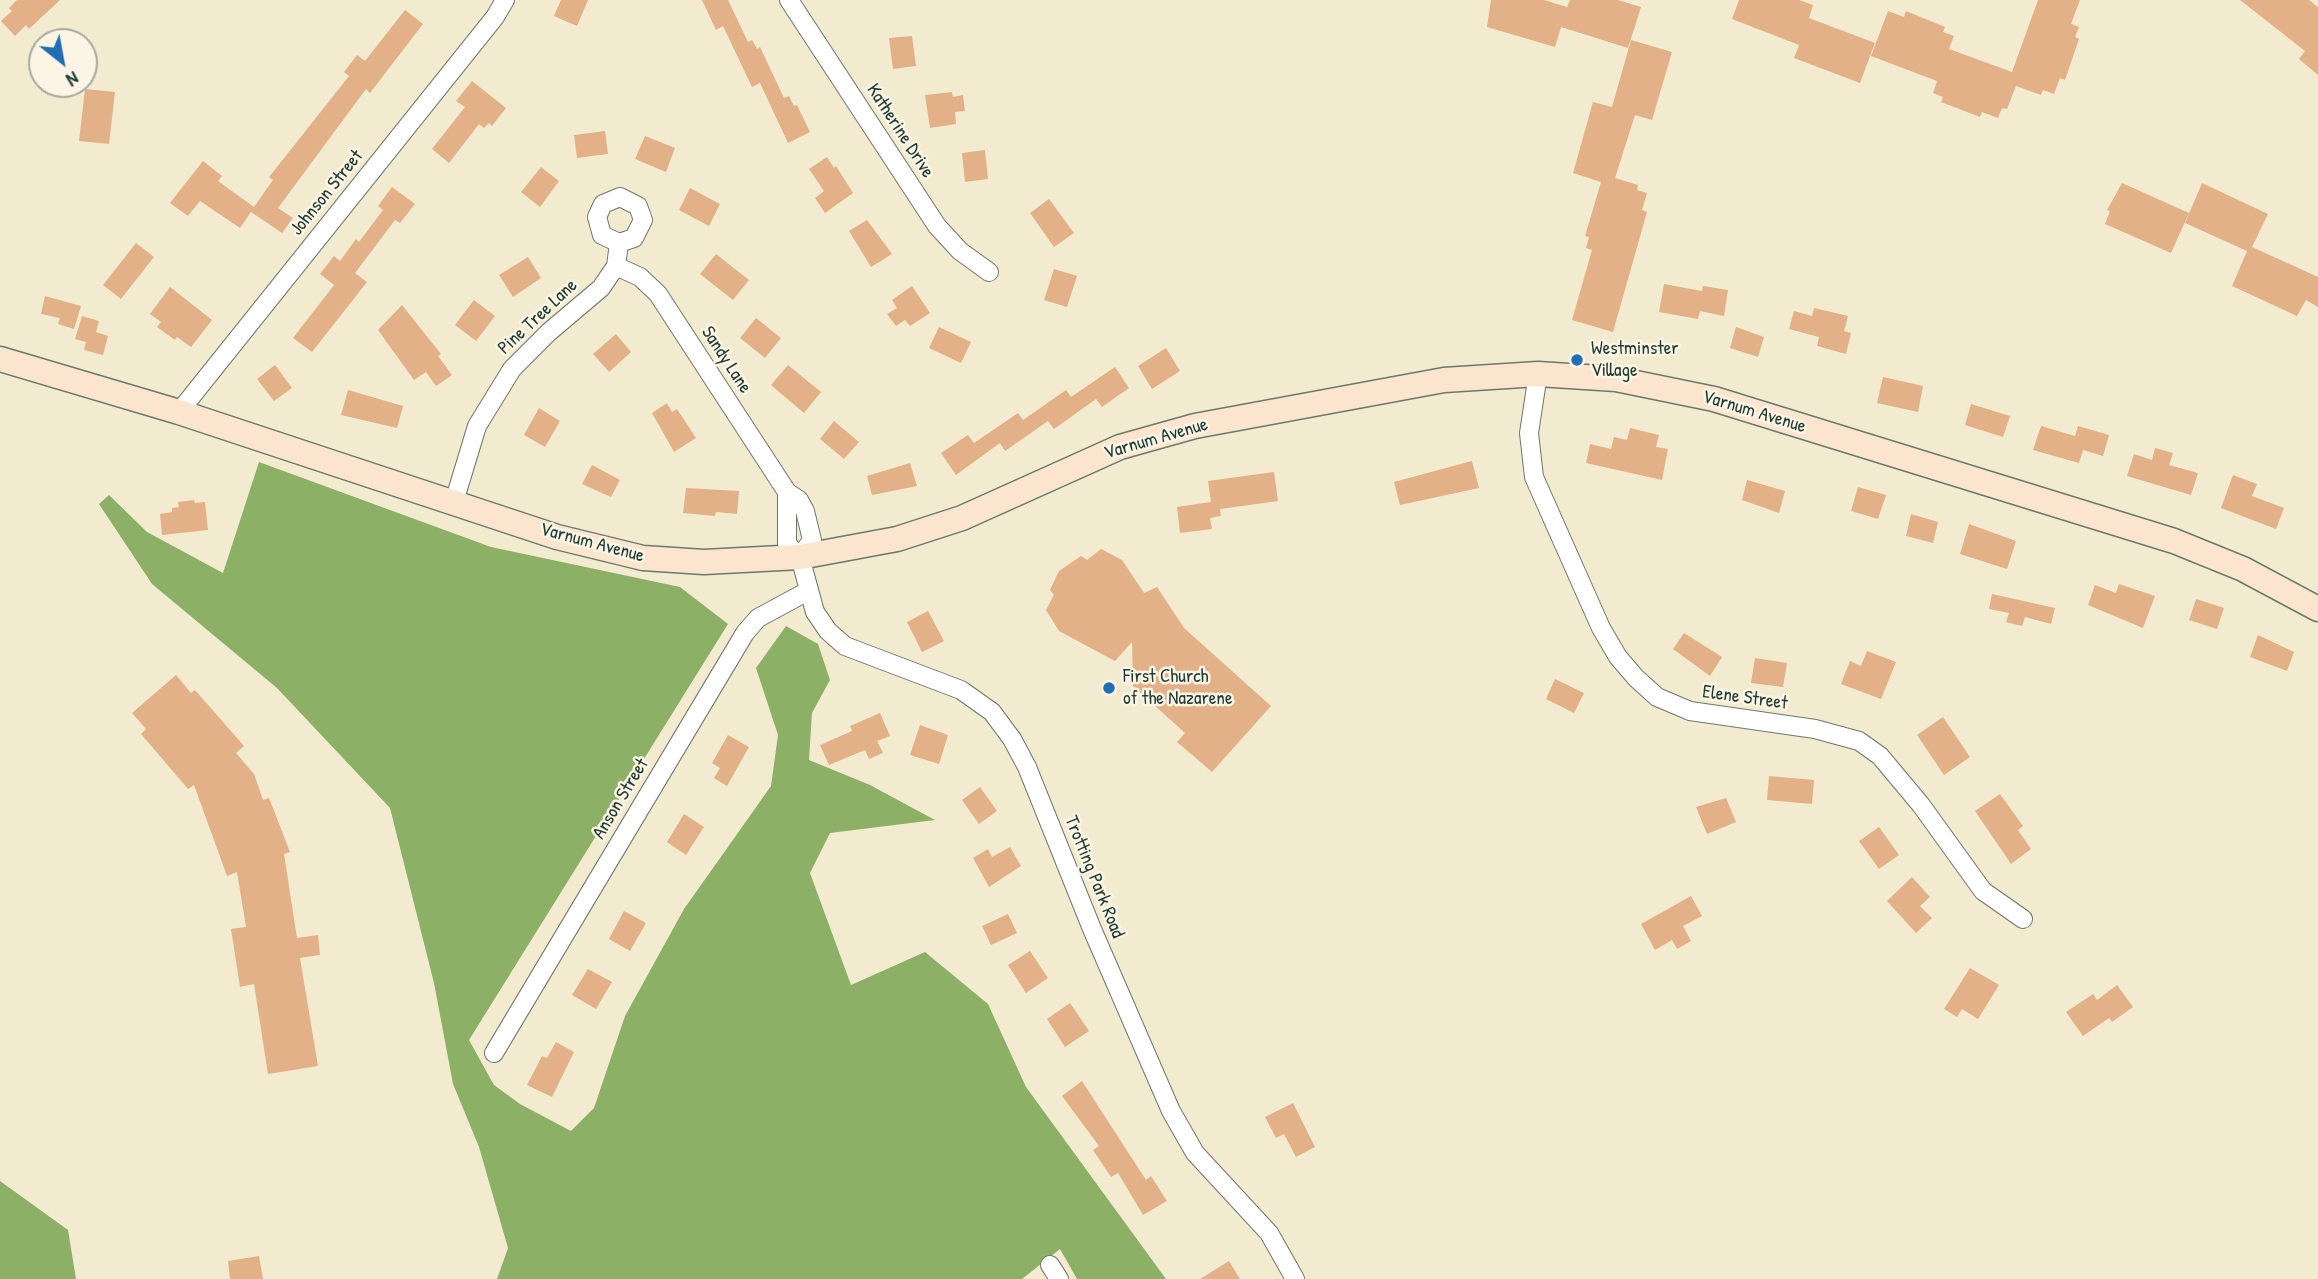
<!DOCTYPE html>
<style>
body{margin:0}
#map{position:relative;width:2318px;height:1279px;overflow:hidden;background:#f3ebd0;font-family:"Patrick Hand",sans-serif}
canvas{display:block}
.north{position:absolute;left:28px;top:28px;width:70px;height:70px;box-sizing:border-box;background:#fcf5e5;border:2px solid #a4ab9e;border-radius:50%;rotate:149deg;font-size:19px;font-weight:700;line-height:28px;text-align:center;color:#1f3d34}
.north::after{content:'';display:block;margin:auto;width:24px;height:32px;background:#1f6fb2;clip-path:polygon(50% 0,100% 100%,50% 72%,0 100%)}
</style>
<div id="map">
<canvas width="2318" height="1279"></canvas>
<div class="north">N</div>
</div>
<script>
const context = document.querySelector('canvas').getContext('2d');
context.lineJoin = 'round';
function fill(path, color) { context.fillStyle = color; context.fill(path, 'evenodd'); }
const toPath = rows => new Path2D(rows.map(r => 'M' + r).join(''));
function strokePath(path, color, width, dash) { context.strokeStyle = color; context.lineWidth = width; context.lineCap = dash ? 'butt' : 'round'; context.setLineDash(dash || []); context.stroke(path); }
function drawText(font, color, halo, rows, align = 'center') {
  context.font = font + ' "Patrick Hand",sans-serif'; context.lineWidth = 5; context.setLineDash([]); context.textBaseline = 'middle'; context.strokeStyle = halo; context.fillStyle = color; for (const [text, x, y, turn = 0] of rows) {
    context.save(); context.translate(x, y); context.rotate((+turn || 0) * Math.PI / 180); context.textAlign = isNaN(turn) ? turn : align; if (halo) context.strokeText(text, 0, 0); context.fillText(text, 0, 0); context.restore();
  }
}
const forest = toPath([
 [259,462,491,547,680,587,728,624,469,1040,494,1085,520,1104,571,1131,594,1108,625,1016,684,909,771,786,778,735,756,668,786,626,818,644,830,680,812,713,809,760,870,785,935,820,830,833,810,873,851,985,925,952,988,1004,1026,1087,1166,1279,1077,1279,1060,1249,1022,1279,497,1279,508,1248,479,1147,453,1084,434,983,390,808,277,688,152,584,99,504,109,495,147,532,223,573],
 [0,1181,68,1230,76,1279,0,1279]
]);
const building = toPath([
 [17,0,60,0,29,29,26,25,15,36,1,21,12,11,9,8],
 [561,0,588,0,577,26,554,16],
 [702,0,728,0,748,42,752,40,757,49,760,47,784,98,789,96,794,106,797,105,810,132,788,143,760,83,752,87,723,26,716,30],
 [1491,0,1544,0,1567,7,1570,0,1618,0,1641,7,1628,48,1561,27,1555,47,1487,27],
 [1739,0,1799,0,1813,5,1809,18,1875,43,1860,83,1794,58,1799,45,1732,19],
 [2038,0,2080,0,2071,24,2079,27,2075,37,2079,39,2065,80,2060,78,2054,94,2043,90,2041,95,2016,86,2007,109,2002,108,1998,118,1982,112,1980,117,1941,102,1943,97,1933,93,1937,81,1871,56,1888,11,1904,17,1906,11,1945,27,1943,32,1954,36,1949,49,2012,72],
 [2240,0,2309,0,2318,7,2318,75,2299,59,2305,51],
 [405,10,423,24,370,93,366,89,278,208,293,218,282,233,251,212,240,228,200,201,188,216,170,203,203,161,222,176,218,181,254,207,273,180,269,177,349,76,344,72,357,55,365,61],
 [912,36,916,66,893,69,889,38],
 [1631,40,1672,52,1652,120,1635,115,1615,178,1638,185,1637,190,1647,193,1642,210,1647,212,1613,332,1572,320,1592,250,1586,248,1589,237,1585,236,1601,182,1573,173,1593,102,1612,107],
 [472,81,506,108,492,126,489,123,484,128,479,124,449,163,432,149,465,107,456,101],
 [85,89,115,92,109,144,79,141],
 [952,92,953,97,963,95,965,111,955,112,956,124,930,128,925,95],
 [605,131,608,154,577,158,574,135],
 [645,136,675,148,666,172,635,159],
 [985,150,988,179,965,182,962,153],
 [827,157,834,168,836,166,853,193,825,213,815,198,824,191,809,169],
 [541,167,559,181,540,207,521,192],
 [2122,183,2189,213,2171,253,2105,224,2110,211,2107,210],
 [2202,183,2268,214,2252,247,2318,277,2318,307,2306,300,2297,316,2232,286,2247,251,2185,223],
 [392,187,415,204,400,223,395,220,355,273,367,282,312,352,293,338,334,285,320,274,334,256,340,261,356,239,359,242,383,210,378,206],
 [690,188,720,204,709,226,679,210],
 [1049,199,1074,233,1054,247,1030,213],
 [867,220,892,254,871,267,849,231],
 [136,243,154,257,121,299,103,285],
 [716,254,749,280,733,300,700,274],
 [528,257,541,278,513,297,499,275],
 [1054,269,1077,276,1067,307,1044,300],
 [1664,284,1702,291,1703,286,1728,290,1724,316,1700,311,1698,319,1659,312],
 [912,286,930,313,910,326,905,320,896,326,887,314,897,308,892,300],
 [170,287,212,320,191,347,177,337,175,340,157,327,161,322,150,314],
 [45,296,81,306,74,329,58,324,60,318,41,314],
 [474,300,495,316,476,341,455,325],
 [402,305,441,354,438,356,452,375,436,386,426,372,414,380,378,330],
 [1814,308,1848,316,1844,331,1851,333,1846,354,1817,346,1819,337,1789,329,1794,311,1812,316],
 [82,316,99,321,96,332,108,336,103,355,84,350,86,342,75,339],
 [756,318,781,338,765,358,740,338],
 [939,327,971,342,961,363,929,348],
 [1736,327,1764,337,1758,357,1730,348],
 [616,334,631,352,609,372,593,354],
 [1166,348,1180,371,1152,389,1138,366],
 [275,365,292,388,274,401,257,379],
 [788,365,821,392,804,413,771,385],
 [1115,367,1129,388,1102,407,1096,399,1054,429,1048,421,1005,451,1000,443,956,475,941,453,968,435,974,443,1018,413,1023,420,1066,390,1071,397],
 [1883,377,1923,386,1918,412,1877,403],
 [348,390,403,406,397,428,341,415],
 [667,403,672,412,677,409,696,438,674,452,652,413],
 [1971,404,2010,416,2003,437,1965,425],
 [539,408,560,421,545,447,524,435],
 [834,421,859,442,844,459,820,439],
 [2041,426,2075,436,2078,426,2109,435,2103,456,2083,450,2079,463,2033,450],
 [1630,428,1659,435,1656,447,1668,449,1662,480,1586,463,1590,444,1611,449,1614,437,1627,440],
 [2155,448,2173,453,2169,465,2198,473,2191,495,2127,476,2134,454,2152,460],
 [1472,461,1479,488,1400,505,1394,482],
 [910,463,917,486,872,495,867,476],
 [592,465,620,480,611,497,582,484],
 [1274,472,1278,501,1220,509,1221,516,1210,518,1212,529,1180,533,1177,507,1211,502,1208,481],
 [2233,475,2257,484,2252,496,2284,508,2276,529,2221,508],
 [1747,480,1785,491,1779,513,1742,500],
 [1858,487,1886,495,1878,519,1851,511],
 [686,488,739,491,737,514,716,512,715,516,683,513],
 [194,500,195,503,205,502,208,530,162,535,160,514,172,512,172,508,179,507,178,502],
 [1911,514,1938,522,1933,543,1906,536],
 [1969,524,2016,541,2007,569,1960,554],
 [1101,549,1122,560,1144,593,1157,587,1184,628,1271,706,1212,772,1177,742,1185,733,1133,686,1132,642,1115,661,1059,631,1046,610,1054,595,1050,590,1059,571,1081,556,1087,560],
 [2119,584,2155,596,2143,628,2088,605,2095,585,2116,593],
 [1992,594,2055,608,2051,624,2025,617,2022,626,2006,622,2009,613,1989,609],
 [2196,599,2224,608,2217,629,2189,620],
 [928,611,944,641,922,652,907,622],
 [1684,633,1722,657,1710,676,1673,649],
 [2258,635,2294,652,2287,671,2250,657],
 [1867,651,1896,662,1881,699,1841,684,1850,661,1861,666],
 [1755,658,1787,663,1783,687,1751,683],
 [176,675,191,693,195,690,244,746,236,753,254,774,263,800,269,798,290,852,284,854,297,938,318,935,320,955,300,958,318,1066,268,1074,254,984,240,987,231,929,246,927,237,872,227,876,194,785,188,789,141,734,146,729,132,713],
 [1555,679,1584,693,1574,713,1546,699],
 [880,713,890,736,877,741,883,753,869,759,865,750,829,765,820,745,852,731,850,726],
 [1943,717,1970,757,1944,775,1917,735],
 [920,725,948,735,939,764,910,755],
 [728,735,749,747,727,786,714,778,720,768,712,763],
 [1769,776,1814,780,1812,804,1767,800],
 [980,787,997,811,979,824,962,800],
 [2000,794,2023,826,2018,830,2031,849,2011,864,1975,811],
 [1726,798,1736,822,1707,834,1696,807],
 [684,814,704,827,686,855,667,842],
 [1879,827,1899,855,1879,869,1859,841],
 [1010,847,1021,866,989,887,973,858,988,849,992,857],
 [1912,877,1930,897,1920,906,1932,918,1916,933,1887,901],
 [1691,896,1702,916,1683,926,1691,941,1677,949,1672,940,1655,950,1641,924],
 [624,911,646,923,630,951,609,939],
 [1008,914,1017,933,991,945,982,926],
 [1030,951,1048,978,1026,993,1008,965],
 [1970,968,1999,985,1978,1019,1962,1009,1957,1017,1944,1009],
 [588,969,612,982,596,1009,572,995],
 [2117,985,2133,1007,2112,1022,2109,1018,2083,1036,2066,1012,2093,994,2097,1000],
 [1070,1003,1089,1031,1065,1047,1047,1019],
 [556,1042,574,1052,552,1097,527,1085,542,1056,547,1058],
 [1082,1081,1146,1180,1151,1176,1167,1201,1143,1215,1118,1173,1111,1177,1093,1150,1099,1146,1062,1096],
 [1293,1103,1315,1147,1296,1157,1284,1134,1276,1138,1265,1117],
 [259,1256,263,1279,230,1279,228,1261],
 [1229,1261,1240,1279,1200,1279]
]);
const minor = toPath([
 [789,0,937,226,960,251,989,272],
 [616,266,640,277,658,294,787,492,799,500,805,511,812,540,800,557],
 [1538,374,1529,433,1534,477,1601,628,1618,657,1636,678,1657,697,1690,711,1815,729,1859,741,1880,756,1921,805,1983,891,2023,919],
 [179,412,495,17,505,0],
 [787,492,787,544,800,557],
 [454,502,477,426,512,369,549,332,601,288,616,266,619,243,602,235,597,217,603,204,620,197,638,206,643,220,634,238,619,243],
 [800,557,815,612,828,631,845,646,961,690,992,712,1012,739,1027,767,1092,929,1171,1111,1195,1153,1269,1233,1295,1279],
 [494,1053,745,633,758,618,808,591],
 [1050,1265,1059,1279]
]);
const secondary = toPath([
 [0,359,179,412,557,537,643,558,704,562,800,557,897,539,962,518,1120,447,1195,426,1444,380,1538,374,1616,379,1714,399,2174,541,2243,569,2318,609]
]);
const markers = [
 [1577,360,7,"#1f6fb2"],
 [1109,688,7,"#1f6fb2"]
];
const streetNames = [
 ["Katherine Drive",900,131,57],
 ["Johnson Street",327,193,-51],
 ["Pine Tree Lane",538,317,-43],
 ["Sandy Lane",726,360,57],
 ["Varnum Avenue",1754,412,17],
 ["Varnum Avenue",1156,439,-16],
 ["Varnum Avenue",592,543,15],
 ["Elene Street",1745,698,8],
 ["Anson Street",621,799,-59],
 ["Trotting Park Road",1094,877,68]
];
const poiNames = [
 ["Westminster",1591,349],
 ["Village",1591,371],
 ["First Church",1123,677],
 ["of the Nazarene",1123,699]
];
fill(forest, '#8cb066');
fill(building, '#e2b187');
strokePath(minor, '#697a6b', 20);
strokePath(secondary, '#697a6b', 27);
strokePath(minor, '#fff', 18);
strokePath(secondary, '#fbe5cf', 24);
for (const [x, y, r, color] of markers) { const dot = new Path2D(); dot.arc(x, y, r, 0, 2 * Math.PI); context.fillStyle = color; context.fill(dot); strokePath(dot, '#fcf5e5', 2.5); }
drawText('19px', '#1f3d34', '#fcf5e5', streetNames);
drawText('19px', '#1f3d34', '#fcf5e5', poiNames, 'left');
</script>
